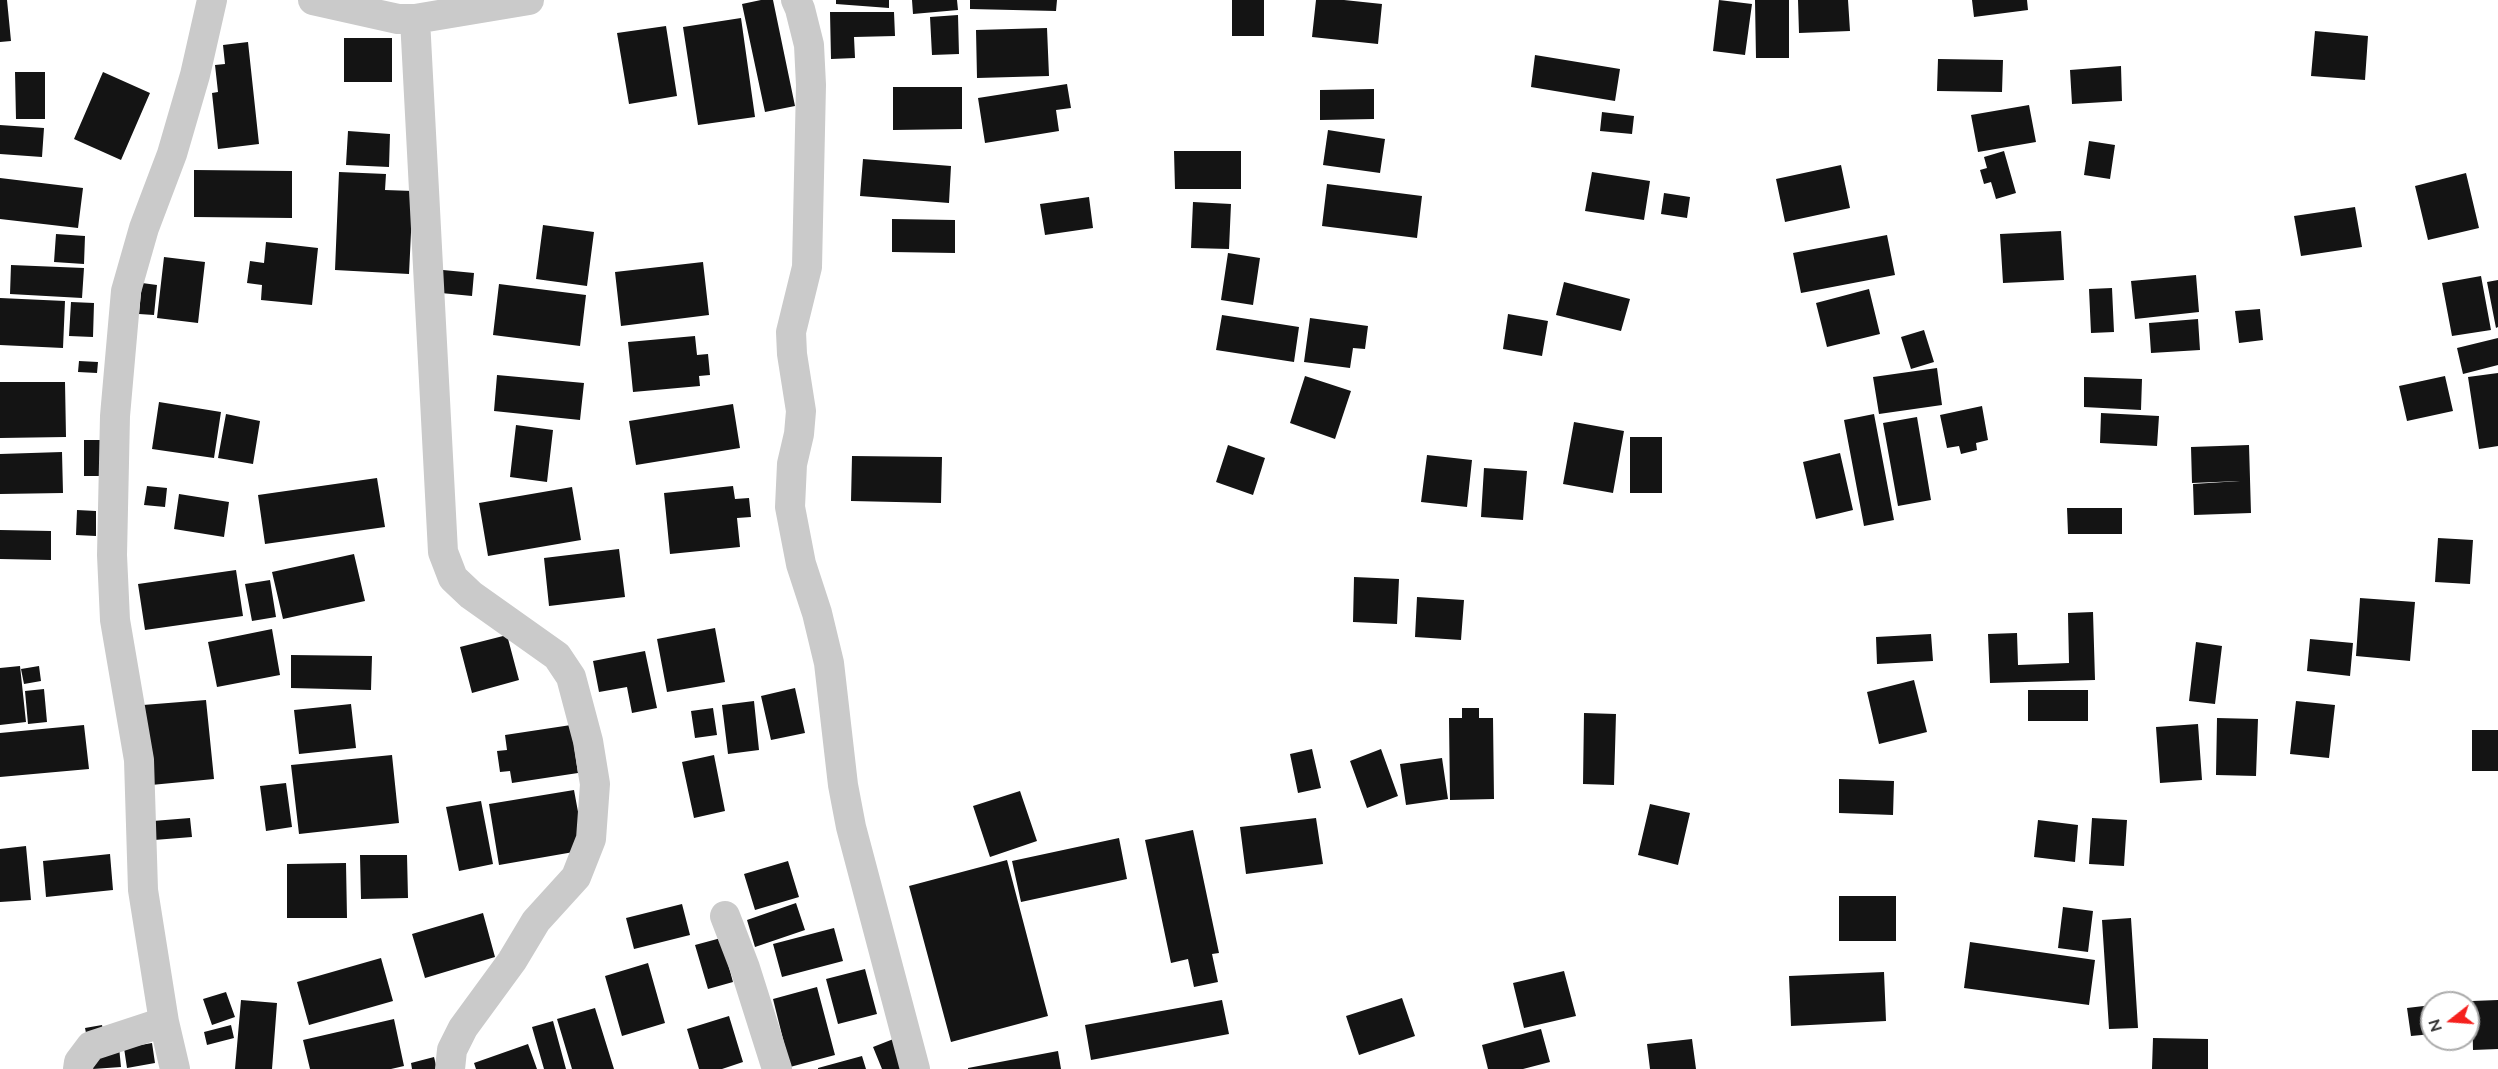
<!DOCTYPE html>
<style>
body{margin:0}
#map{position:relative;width:2498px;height:1069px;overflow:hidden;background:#fff;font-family:Mulish,sans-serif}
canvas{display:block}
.north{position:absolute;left:2420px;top:991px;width:60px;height:60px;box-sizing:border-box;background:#fff;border:2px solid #ababab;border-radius:50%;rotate:253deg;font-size:16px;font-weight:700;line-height:24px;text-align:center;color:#2d2d2d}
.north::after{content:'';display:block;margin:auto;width:21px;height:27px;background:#f5201d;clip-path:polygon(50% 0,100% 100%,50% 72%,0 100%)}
</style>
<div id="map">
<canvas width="2498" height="1069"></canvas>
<div class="north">N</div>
</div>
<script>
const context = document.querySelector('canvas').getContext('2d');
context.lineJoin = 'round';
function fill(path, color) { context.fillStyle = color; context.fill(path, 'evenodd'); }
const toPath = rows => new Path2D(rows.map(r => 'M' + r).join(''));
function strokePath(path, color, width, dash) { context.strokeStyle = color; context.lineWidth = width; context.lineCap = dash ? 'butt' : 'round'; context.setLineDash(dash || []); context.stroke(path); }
const building = toPath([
 [0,0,7,0,11,41,0,42],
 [761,0,773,0,795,106,765,112,742,4],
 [836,0,889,0,889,8,836,4],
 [912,0,957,0,958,10,913,14],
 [970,0,1057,0,1056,11,970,9],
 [1232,0,1264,0,1264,36,1232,36],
 [1316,0,1344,0,1382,4,1378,44,1312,37],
 [1719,0,1752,4,1745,55,1713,51],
 [1755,0,1789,0,1789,58,1756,58],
 [1798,0,1848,0,1850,31,1799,33],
 [1972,0,2027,0,2028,10,1974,17],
 [830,12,894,12,895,36,854,37,855,58,831,59],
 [958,15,959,54,932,55,930,17],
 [741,18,755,117,698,125,683,27],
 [666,26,677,96,629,104,617,33],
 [1047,28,1049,76,977,78,976,30],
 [2315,31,2368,36,2365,80,2311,76],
 [344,38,392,38,392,82,344,82],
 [248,42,259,144,218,149,212,93,218,92,215,65,225,64,223,45],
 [1535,55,1620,69,1615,101,1531,87],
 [1938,59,2003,60,2002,92,1937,91],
 [2121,66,2122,101,2072,104,2070,70],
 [15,72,45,72,45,119,16,119],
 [103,72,150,93,121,160,74,139],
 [1067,84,1071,108,1056,110,1059,131,985,143,978,98],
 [893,87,962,87,962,129,893,130],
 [1374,89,1374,119,1320,120,1320,90],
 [2029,105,2036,142,1978,152,1971,115],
 [1602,112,1634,116,1632,134,1600,131],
 [0,125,44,128,42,157,0,154],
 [1328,130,1385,139,1380,173,1323,165],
 [348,131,390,134,389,167,346,165],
 [2089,141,2115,145,2110,179,2084,175],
 [1174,151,1241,151,1241,189,1175,189],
 [2004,151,2016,193,1996,199,1991,182,1984,184,1980,170,1987,168,1984,157],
 [863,159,951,166,949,203,860,196],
 [1841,165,1850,208,1785,222,1776,179],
 [194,170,292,171,292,218,194,217],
 [339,172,386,174,385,190,413,191,409,274,335,270],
 [1592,172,1650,181,1644,220,1585,211],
 [2466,173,2479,228,2428,240,2415,186],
 [0,178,83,188,78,228,0,219],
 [1327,184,1422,196,1417,238,1322,226],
 [1664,193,1690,197,1687,218,1661,214],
 [1089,197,1093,228,1045,235,1040,204],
 [1193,202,1231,204,1229,249,1191,248],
 [2355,207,2362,247,2301,256,2294,216],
 [892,219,955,220,955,253,892,252],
 [543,225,594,232,587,286,536,279],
 [2061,231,2064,280,2003,283,2000,234],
 [56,234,85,236,84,264,54,262],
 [1887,235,1895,275,1801,293,1793,253],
 [266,242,318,248,312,305,261,300,262,285,247,283,250,261,264,263],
 [1228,253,1260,258,1253,305,1221,300],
 [164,257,205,262,198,323,157,318],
 [703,262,709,315,621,326,615,272],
 [11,265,84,268,82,298,10,294],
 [443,270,474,273,472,296,441,293],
 [2196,275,2199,312,2135,319,2131,281],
 [2481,276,2491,330,2452,336,2442,283],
 [2498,280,2498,327,2496,328,2487,282],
 [1564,282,1630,299,1621,331,1556,315],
 [142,283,157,285,154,315,139,314],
 [499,284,586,295,580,346,493,335],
 [2112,288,2114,332,2091,333,2089,289],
 [1869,289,1880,334,1827,347,1816,303],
 [0,298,65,301,63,348,0,345],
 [71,302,94,303,93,337,69,336],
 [2260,309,2263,340,2239,343,2235,311],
 [1508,314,1548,321,1542,356,1503,349],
 [1222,315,1299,327,1294,362,1216,350],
 [1310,318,1368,326,1365,349,1353,348,1350,368,1304,362],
 [2198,319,2200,350,2151,353,2149,323],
 [1924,330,1934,362,1911,369,1901,337],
 [695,336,697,355,708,354,710,375,699,376,700,386,633,392,628,342],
 [2498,338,2498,365,2463,374,2457,348],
 [79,361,98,362,97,373,78,372],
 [1937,368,1942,405,1879,414,1873,377],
 [2498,373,2498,446,2479,449,2468,377],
 [497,375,584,383,580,420,494,411],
 [1305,376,1351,391,1335,439,1290,423],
 [2445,376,2453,411,2407,421,2399,386],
 [2084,377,2142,379,2141,410,2084,407],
 [0,382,65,382,66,437,0,438],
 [159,402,221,412,214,458,152,449],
 [733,404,740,448,636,465,629,421],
 [1982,406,1988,440,1976,443,1977,450,1961,454,1959,446,1947,448,1940,415],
 [2101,413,2159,416,2157,446,2100,443],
 [226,414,260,421,253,464,218,458],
 [1874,414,1894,520,1864,526,1844,420],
 [1917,417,1931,500,1898,506,1883,423],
 [1574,422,1624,431,1613,493,1563,484],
 [516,425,553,430,547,482,510,477],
 [1630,437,1662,437,1662,493,1630,493],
 [84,440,105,440,105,476,84,476],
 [1228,445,1265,458,1253,495,1216,482],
 [2249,445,2251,513,2194,515,2193,484,2240,481,2192,483,2191,447],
 [62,452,63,493,0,494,0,454],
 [1840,453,1853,510,1816,519,1803,462],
 [1427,455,1472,460,1467,507,1421,502],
 [852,456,942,457,941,503,851,501],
 [1484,468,1527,471,1523,520,1481,517],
 [377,478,385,527,265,544,258,495],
 [147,486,167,488,165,507,144,505],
 [733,486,735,499,749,498,751,517,737,518,740,547,670,554,664,493],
 [572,487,581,540,488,556,479,503],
 [179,494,229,502,224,537,174,529],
 [2067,508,2122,508,2122,534,2068,534],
 [77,510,96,511,96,536,76,535],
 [0,530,51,531,51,560,0,559],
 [2438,538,2473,540,2470,584,2435,582],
 [619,549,625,597,549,606,544,558],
 [354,554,365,601,283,619,272,572],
 [236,570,243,616,145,630,138,584],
 [1354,577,1399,579,1397,624,1353,622],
 [270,580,276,617,252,621,245,584],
 [1417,597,1464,600,1461,640,1415,637],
 [2360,598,2415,602,2410,661,2356,656],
 [2093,612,2095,680,1990,683,1988,634,2017,633,2018,665,2069,663,2068,613],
 [715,628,725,682,667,692,657,639],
 [272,629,280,675,217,687,208,642],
 [1931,634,1933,661,1877,664,1876,637],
 [507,635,519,680,472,693,460,647],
 [2310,639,2353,643,2350,676,2307,671],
 [2196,642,2222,646,2215,704,2189,701],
 [645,651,657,708,632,713,627,687,599,692,593,661],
 [291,655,372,656,371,690,291,688],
 [20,666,26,722,0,725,0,668],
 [39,666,41,681,24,684,21,669],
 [1914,680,1927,732,1879,744,1867,692],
 [795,688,805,733,771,740,761,696],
 [44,689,47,722,28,724,25,691],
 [2028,690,2088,690,2088,721,2028,721],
 [206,700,214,779,151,785,143,705],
 [754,701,759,750,728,754,722,705],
 [2296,701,2335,705,2329,758,2290,754],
 [351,704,356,748,299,754,294,710],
 [713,708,717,735,695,738,691,711],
 [1462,708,1479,708,1479,718,1493,718,1494,799,1450,800,1449,718,1462,718],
 [1584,713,1616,714,1614,785,1583,784],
 [2217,718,2258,719,2256,776,2216,775],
 [2198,724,2202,780,2160,783,2156,727],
 [84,725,89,769,0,777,0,733],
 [571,725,578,773,512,783,510,771,500,772,497,751,507,750,505,735],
 [2472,730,2498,730,2498,771,2472,771],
 [1312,749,1321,788,1298,793,1290,754],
 [1381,749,1398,796,1367,808,1350,761],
 [392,755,399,823,299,834,291,765],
 [714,755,725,811,694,818,682,762],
 [1442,758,1448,799,1406,805,1400,764],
 [1839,779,1894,781,1893,815,1839,813],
 [286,783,292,827,266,831,260,786],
 [574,790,585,850,499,865,489,804],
 [1020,791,1037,841,990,857,973,806],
 [481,801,493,864,459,871,446,807],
 [1650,804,1690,813,1678,865,1638,855],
 [190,818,192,837,154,840,153,821],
 [1316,818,1323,864,1246,874,1240,827],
 [2092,818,2127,820,2124,866,2089,864],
 [2038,820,2078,825,2075,862,2034,857],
 [1193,830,1219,953,1212,954,1218,982,1194,987,1188,959,1171,963,1145,840],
 [1119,838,1127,879,1021,902,1012,861],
 [26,846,31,900,0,902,0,849],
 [110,854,113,890,46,897,43,861],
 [360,855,407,855,408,898,361,899],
 [1007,860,1048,1016,951,1042,909,886],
 [788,861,799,897,755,910,744,874],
 [346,863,347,918,287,918,287,864],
 [1839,896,1896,896,1896,941,1839,941],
 [796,903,805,930,755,947,747,920],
 [682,904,690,935,634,949,626,918],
 [2063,907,2093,911,2088,952,2058,948],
 [483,913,495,957,425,978,412,934],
 [2131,918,2138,1028,2109,1029,2102,920],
 [834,928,843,961,782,977,773,944],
 [721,938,733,982,708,989,695,945],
 [1970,942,2095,960,2089,1005,1964,988],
 [381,958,393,1001,309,1025,297,982],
 [648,963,665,1023,622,1036,605,976],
 [865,969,877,1014,838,1024,826,979],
 [1564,971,1576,1016,1524,1028,1513,983],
 [1884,972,1886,1021,1791,1026,1789,976],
 [817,987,835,1055,790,1067,773,999],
 [226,992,235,1017,212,1025,203,999],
 [1402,998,1415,1036,1359,1055,1346,1016],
 [241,1000,277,1003,272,1069,235,1069],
 [1222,1000,1229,1034,1091,1060,1085,1025],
 [2498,1000,2498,1049,2473,1050,2472,1001],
 [2432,1005,2432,1034,2411,1036,2407,1008],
 [595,1008,614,1069,572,1069,557,1019],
 [729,1016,743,1062,722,1069,699,1069,687,1029],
 [394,1019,404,1066,391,1069,310,1069,303,1040],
 [553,1021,566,1069,544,1069,532,1027],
 [102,1025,105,1040,88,1043,85,1028],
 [231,1025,234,1038,207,1045,204,1032],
 [1541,1029,1550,1062,1523,1069,1488,1069,1482,1045],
 [896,1038,908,1069,882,1069,873,1047],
 [2153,1038,2208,1039,2208,1069,2152,1069],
 [1692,1039,1696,1069,1650,1069,1647,1044],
 [152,1043,155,1063,127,1068,124,1048],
 [528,1044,537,1069,476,1069,474,1063],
 [119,1047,121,1067,93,1069,91,1050],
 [1058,1051,1061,1069,968,1069,968,1068],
 [862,1056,866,1069,818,1069,818,1068],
 [434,1057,437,1069,412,1069,411,1063]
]);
const minor = toPath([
 [313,0,398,19,415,19,529,0],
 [796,0,800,9,809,45,811,85,807,267,791,332,792,354,801,411,799,434,792,464,790,507,801,564,817,613,829,663,843,785,851,827,915,1069],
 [415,19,443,552,453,578,471,595,557,656,571,677,588,741,595,784,591,839,576,877,536,921,512,961,463,1028,452,1050,450,1069],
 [725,916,745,968,777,1069],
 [78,1069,79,1062,91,1046,164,1022],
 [175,1069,164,1022,143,890,139,760,115,620,112,555,115,416,126,291,144,228,172,154,195,75,212,0]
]);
fill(building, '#141414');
strokePath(minor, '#cacaca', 30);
</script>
